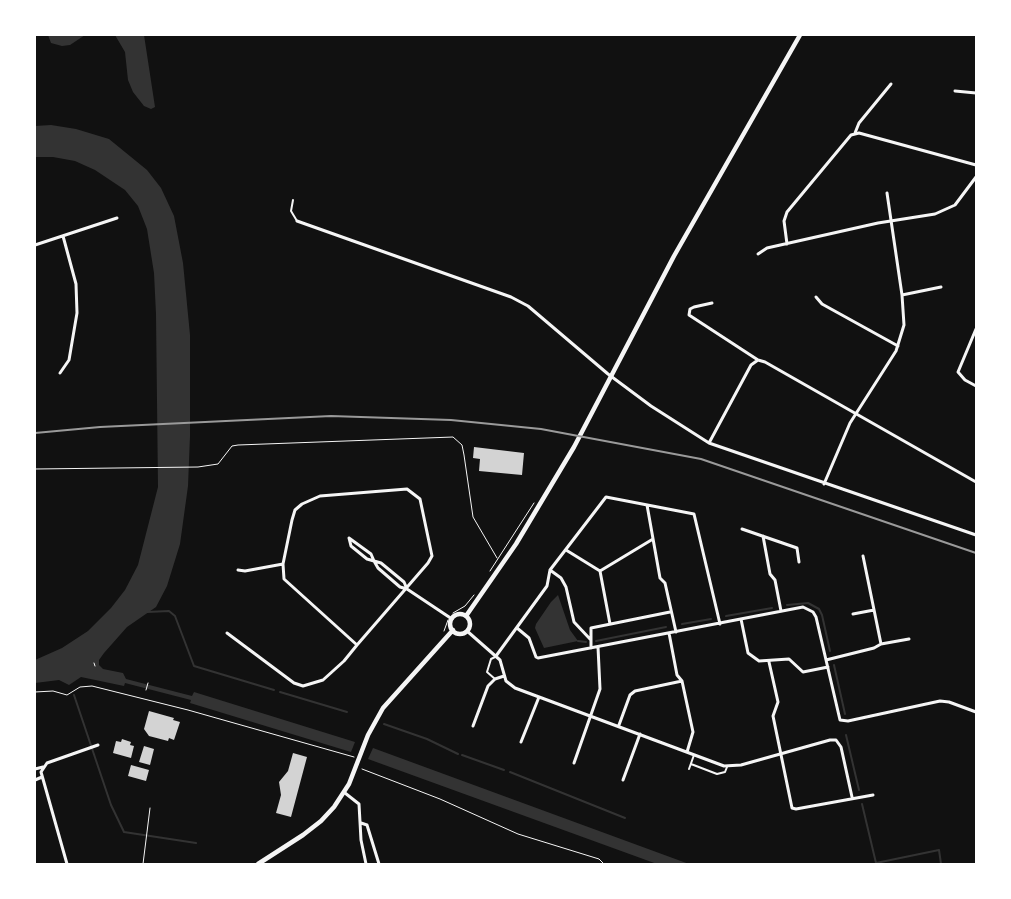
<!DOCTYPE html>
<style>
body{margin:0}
#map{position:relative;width:1011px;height:899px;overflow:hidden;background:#111;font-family:"Open Sans",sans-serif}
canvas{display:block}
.frame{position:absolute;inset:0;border:36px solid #fff;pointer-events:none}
</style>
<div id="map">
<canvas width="1011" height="899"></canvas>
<div class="frame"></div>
</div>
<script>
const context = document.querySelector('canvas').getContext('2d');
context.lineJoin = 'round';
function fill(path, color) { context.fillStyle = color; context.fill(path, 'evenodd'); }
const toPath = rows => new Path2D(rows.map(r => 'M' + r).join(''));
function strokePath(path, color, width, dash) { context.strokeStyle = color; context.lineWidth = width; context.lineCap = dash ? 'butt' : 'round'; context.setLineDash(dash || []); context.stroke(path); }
const water = toPath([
 [48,35,85,35,70,45,62,46,51,43],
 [115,35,144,35,155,107,151,109,144,106,133,92,128,80,125,52],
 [51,125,76,129,109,139,147,170,161,188,174,216,183,263,190,335,190,436,188,486,180,544,167,586,156,607,127,627,104,653,99,660,99,665,103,669,123,673,126,679,192,696,194,692,355,742,351,752,190,703,191,700,125,683,124,686,81,677,69,685,59,680,35,683,35,660,62,648,88,631,111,608,125,590,138,565,158,487,156,314,154,273,147,229,138,206,125,190,95,170,75,161,53,157,35,157,35,126],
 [558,595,570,630,578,641,544,648,535,628,536,624,551,602],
 [373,748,689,864,657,864,368,759]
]);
const stream = toPath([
 [787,605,808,603,819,609,822,615,830,651],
 [147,612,169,611,175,616,194,666,274,690],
 [726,616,772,608],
 [682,624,711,619],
 [578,641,586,642],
 [596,641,666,627],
 [834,665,845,714],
 [280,692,347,712],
 [74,695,111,805,124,832,196,843],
 [384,724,427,739,458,754],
 [846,735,859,790],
 [462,755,504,770],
 [510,772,625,818],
 [862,804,876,863,939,850,941,864]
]);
const building = toPath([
 [474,447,524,453,522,475,479,471,480,459,473,458],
 [149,711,174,718,173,720,180,722,174,740,169,738,168,741,149,736,144,729],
 [122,739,131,742,130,745,134,746,131,758,113,753,116,741,121,742],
 [144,746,154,749,150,765,139,762],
 [293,753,307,757,291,817,276,813,281,795,279,782,288,771],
 [131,765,149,770,146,781,128,776]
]);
const path = toPath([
 [35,469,198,467,218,464,232,446,238,445,453,437,462,445,464,455,473,517,497,558],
 [490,571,534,503],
 [453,613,465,606,474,595],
 [444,631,448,620],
 [94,663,95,666],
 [146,690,148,683],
 [35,692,53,691,67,695,80,687,92,686,188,710,354,757],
 [362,769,440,799,518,834,599,859,604,864],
 [143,864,150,808]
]);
const service = toPath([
 [293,200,291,211,297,221],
 [495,657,491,659,487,672,495,679],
 [691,764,717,774,725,772,727,767],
 [689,769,694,755]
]);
const minor = toPath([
 [955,91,976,93],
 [855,133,859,123,891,84],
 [297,221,511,297,528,306,608,374,651,406,709,443,976,535],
 [787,244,784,221,787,212,851,135,859,133,976,165],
 [35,245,117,218],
 [758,254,767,248,878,223,935,214,955,205,976,177],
 [902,295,941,287],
 [816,297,822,304,898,346],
 [712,303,694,307,690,309,689,315,758,360,765,362,976,482],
 [976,329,958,372,965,380,976,386],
 [60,373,69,360,77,313,76,284,63,236],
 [709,443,751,365,758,360],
 [824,484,850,423,896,351,904,325,902,295,887,193],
 [407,489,420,499,432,556,428,563,357,645,284,579,283,564,292,520,295,510,302,504,320,496,407,489],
 [647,505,660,578,665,583,676,632],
 [742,529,797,548,799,562],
 [763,536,770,574,775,580,781,611],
 [349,538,371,554,374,561,367,559,351,546,349,538],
 [566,550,600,571],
 [863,556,881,644],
 [374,561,381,563,404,582,407,589,400,587,378,568,374,561],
 [238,570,245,571,283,564],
 [550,570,561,578,566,587,574,622,590,639],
 [600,571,653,539],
 [600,571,610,624],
 [407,589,452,619],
 [853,614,874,610],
 [741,619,748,653,759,661,789,659,803,672,828,667],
 [517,628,529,638,536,657,538,658,803,607,813,612,816,617,840,720,848,721,940,701,949,702,976,712],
 [467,631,500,660,506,681,515,688,724,766,741,765,830,740,836,740,841,747,852,797],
 [227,633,294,683,303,686,323,680,344,661,357,645],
 [669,633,677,675,682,681,693,732,687,752],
 [591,648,591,628,670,612],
 [496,656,547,586,550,570,606,497,694,514,720,624],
 [826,660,874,648,881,644,909,639],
 [769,662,778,702,773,716,792,808,796,809,873,795],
 [619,725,630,695,635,691,682,681],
 [473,726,488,686,495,679,504,676],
 [521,742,539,697],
 [574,763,600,689,598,647],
 [35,769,43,767],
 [35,780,42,777],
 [623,780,640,734],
 [345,793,359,804,361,840,366,864],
 [361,823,367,825,379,864],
 [67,864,41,772,47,763,98,745]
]);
const tertiary = toPath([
 '450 624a10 10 0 1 1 20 0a10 10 0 1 1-20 0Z',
 [466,616,516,544,574,447,674,256,800,35],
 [258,864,303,835,321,821,334,807,349,784,368,735,383,708,453,630]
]);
const rail = toPath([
 [35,433,100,427,331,416,451,420,541,429,701,459,976,553]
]);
fill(water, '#333');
strokePath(stream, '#333', 2);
fill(building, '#d3d3d3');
strokePath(path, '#f5f5f5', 1);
strokePath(service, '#f5f5f5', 2);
strokePath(minor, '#f5f5f5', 3);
strokePath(tertiary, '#f5f5f5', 4.5);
strokePath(rail, '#9a9a9a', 2);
</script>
